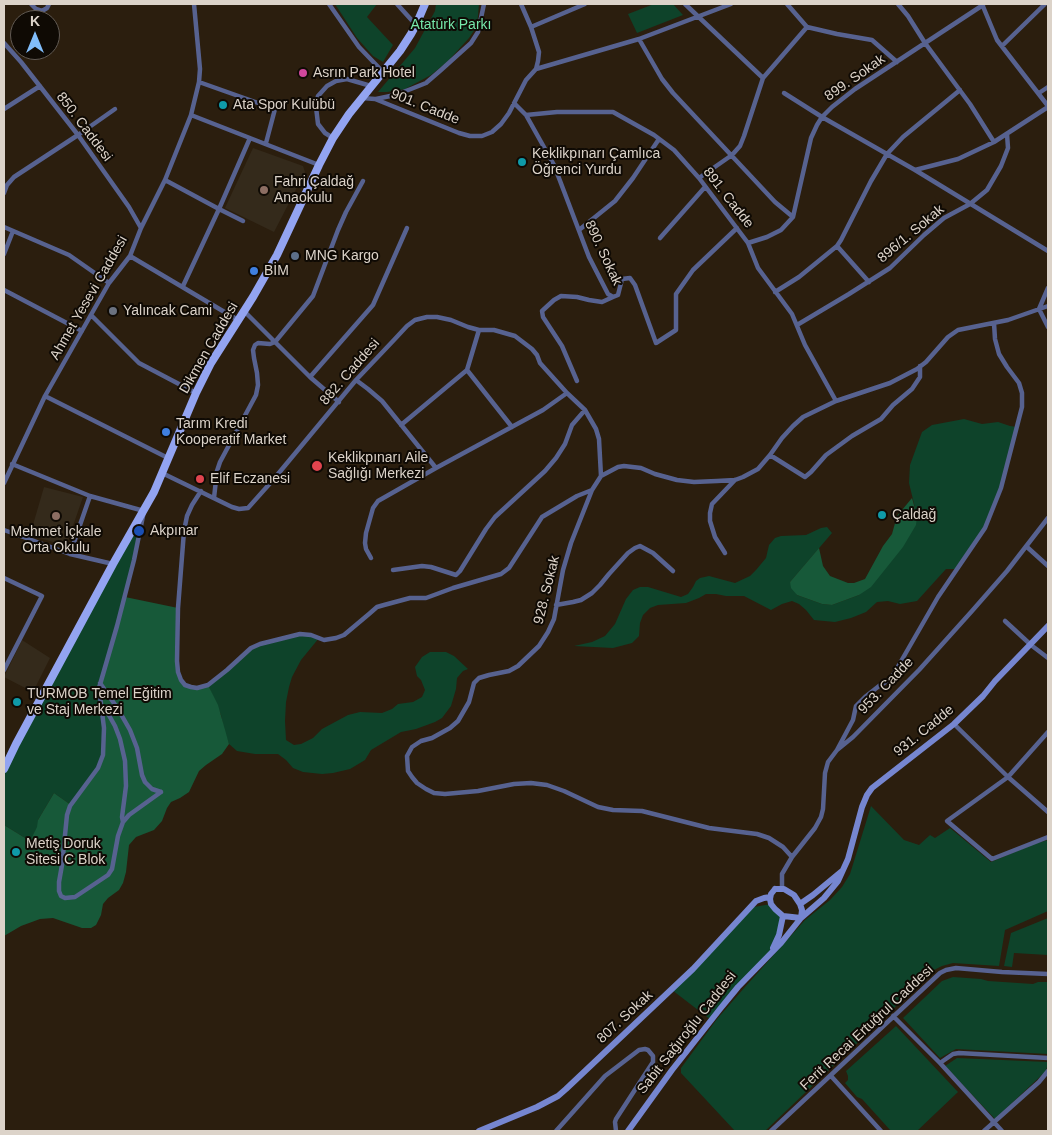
<!DOCTYPE html>
<meta charset="utf-8">
<style>
body{margin:0}
#map{position:relative;width:1052px;height:1135px;overflow:hidden;background:#2b1e0e;font-family:Arial,sans-serif}
canvas{display:block}
.frame{position:absolute;inset:0;border:5px solid #dcd3c9;pointer-events:none}
.north{position:absolute;left:10px;top:10px;width:50px;height:50px;box-sizing:border-box;background:#0f0a04;border:1px solid #615a53;border-radius:50%;rotate:0deg;font-size:14px;font-weight:700;line-height:20px;text-align:center;color:#dcd3c9}
.north::after{content:'';display:block;margin:auto;width:18px;height:22px;background:#81bdfa;clip-path:polygon(50% 0,100% 100%,50% 72%,0 100%)}
</style>
<div id="map">
<canvas width="1052" height="1135"></canvas>
<div class="frame"></div>
<div class="north">K</div>
</div>
<script>
const context = document.querySelector('canvas').getContext('2d');
context.lineJoin = 'round';
function fill(path, color) { context.fillStyle = color; context.fill(path, 'evenodd'); }
const toPath = rows => new Path2D(rows.map(r => 'M' + r).join(''));
function strokePath(path, color, width, dash) { context.strokeStyle = color; context.lineWidth = width; context.lineCap = dash ? 'butt' : 'round'; context.setLineDash(dash || []); context.stroke(path); }
function drawText(font, color, halo, rows, align = 'center') {
  context.font = font + ' Arial,sans-serif'; context.lineWidth = 4; context.setLineDash([]); context.textBaseline = 'middle'; context.strokeStyle = halo; context.fillStyle = color; for (const [text, x, y, turn = 0] of rows) {
    context.save(); context.translate(x, y); context.rotate((+turn || 0) * Math.PI / 180); context.textAlign = isNaN(turn) ? turn : align; if (halo) context.strokeText(text, 0, 0); context.fillText(text, 0, 0); context.restore();
  }
}
const education = toPath([
 [253,148,303,166,305,172,274,232,225,208],
 [44,487,83,497,66,546,30,535],
 [22,640,50,658,33,692,4,677]
]);
const green = toPath([
 [335,4,377,4,367,17,393,45,383,62,373,56,357,38],
 [436,4,479,4,477,26,469,38,448,61,431,75,405,89,387,92,378,92,415,48,435,11],
 [654,4,673,4,683,15,637,33,628,14],
 [964,419,982,424,998,422,1010,426,1017,427,1001,488,985,528,957,569,946,569,917,601,900,604,888,601,877,602,866,612,851,618,835,622,814,620,806,610,799,604,792,601,782,604,771,610,744,596,726,596,716,594,706,594,699,598,686,603,658,605,650,608,643,615,640,623,639,636,632,643,613,648,574,646,592,642,605,636,615,624,626,599,633,590,640,587,648,587,681,597,688,594,693,587,696,581,700,578,709,576,735,583,750,576,756,570,766,558,769,545,775,538,781,536,806,535,821,528,827,527,832,533,790,582,797,595,822,604,832,605,859,595,917,516,909,483,910,465,922,432,932,425],
 [144,511,117,626,103,717,101,761,71,805,54,793,38,820,38,827,30,841,4,825,4,769],
 [300,634,319,638,301,660,292,677,289,687,286,702,285,721,286,740,294,745,301,744,313,738,322,729,348,715,360,712,382,713,392,709,398,704,413,702,422,697,425,690,421,680,417,676,415,667,422,657,430,652,446,652,454,656,468,669,463,671,457,678,456,689,451,706,442,718,435,722,416,729,401,732,371,750,365,760,350,769,333,773,322,774,303,772,293,768,286,760,278,754,255,754,237,751,229,744,224,730,221,715,208,685,251,648],
 [871,806,904,840,919,845,930,835,935,838,950,828,991,862,1034,844,1048,840,1048,911,1005,930,999,966,953,963,942,966,934,970,765,1131,735,1131,681,1073,681,1068,717,1019,745,987,805,920,830,900,842,887,850,874],
 [771,904,783,916,770,954,711,1020,672,990,754,907],
 [1048,918,1048,955,1014,953,1012,967,1004,966,1011,933],
 [953,977,981,979,988,981,1033,984,1038,982,1048,982,1048,1054,956,1049,940,1058,903,1018,942,981],
 [896,1026,958,1092,917,1131,891,1131,862,1099,857,1097,845,1083,848,1080,848,1076,846,1071],
 [957,1058,1048,1062,1046,1071,995,1119,945,1066]
]);
const forest = toPath([
 [912,498,917,516,916,525,903,547,871,587,859,595,832,605,822,604,797,595,791,588,790,582,819,548,823,566,830,576,848,583,854,583,865,579,883,546,892,534,897,516],
 [125,597,178,608,177,661,181,680,191,687,208,685,218,705,229,744,222,754,206,765,199,771,189,792,180,798,171,802,167,808,162,821,154,830,136,837,129,845,126,872,123,883,119,890,108,898,103,904,101,915,96,925,91,928,82,928,53,918,40,919,21,926,4,936,4,825,30,841,37,827,38,820,54,793,71,805,98,768,104,747,99,695]
]);
const street = toPath([
 [31,4,36,9,42,11,47,8,49,4],
 [329,4,359,47,383,72],
 [397,4,416,25],
 [685,4,763,78],
 [787,4,807,27,837,34,872,40,897,62],
 [898,4,908,16,925,43,970,104,994,142],
 [982,4,997,40,1048,106],
 [531,27,585,4],
 [639,39,662,79,673,93,775,202,793,217],
 [4,43,21,62,78,135,129,207,141,228],
 [1002,46,1045,4],
 [536,69,639,39,731,4],
 [199,82,275,109,266,143],
 [784,93,822,117,915,170,1048,251],
 [1039,93,1048,87],
 [362,98,375,99,459,133,470,136,482,136,492,132,501,124,509,113,526,80,536,69,538,61,539,52,531,27,521,4],
 [376,99,395,95,411,89,426,83,441,70,471,43,478,32,484,4],
 [514,103,526,115,554,165,589,257,608,294,613,297,618,295,622,279,630,278,635,285,656,343,676,330,676,294,693,270,737,228],
 [4,109,40,86],
 [191,115,319,165],
 [526,115,557,112,613,112,654,135,674,150,699,178,748,243,758,268,792,314,805,345,836,401],
 [333,138,325,133,318,124,316,107,318,96,327,86,336,81,347,79,371,86],
 [915,170,958,159,994,142,1048,107],
 [699,178,732,155,740,146,744,136,763,78,807,27],
 [165,180,219,209,243,221],
 [4,193,7,185,14,177,78,135,115,109],
 [4,227,69,255,109,283],
 [579,230,615,201,633,178,659,139],
 [660,238,705,187],
 [748,243,767,237,781,230,793,217,811,138,817,125,822,117,832,107,855,89,983,5],
 [837,246,869,282],
 [4,254,13,231],
 [130,256,238,320],
 [183,286,219,209,250,138],
 [1048,288,1039,309,1048,327],
 [4,290,82,331],
 [775,292,799,277,837,246,841,240,871,181,887,154,903,137,960,90],
 [244,311,310,377,339,402],
 [91,315,139,363,196,393],
 [797,325,849,294,890,268,924,235,944,218,970,204,987,190,1001,166,1008,148,1007,134],
 [467,370,512,427],
 [310,377,373,305,407,228],
 [356,380,368,389,382,401,436,468],
 [577,381,562,346,543,317,542,311,554,300,561,296,577,297,589,300,602,302,613,297],
 [45,396,168,458],
 [401,425,467,370,479,330],
 [770,455,805,477,811,472,826,455,852,436,881,419,893,405,912,389,920,377,920,366],
 [12,464,90,496,144,511,134,560,117,626,99,688,104,728,103,755,98,768,70,806,67,815,62,865,59,882,59,891,61,896,65,898,75,897,108,875,112,869,118,836,123,822,129,815,161,792],
 [162,473,232,507,239,509,248,508,273,480,356,380,393,341,407,326,415,320,427,317,437,317,451,320,468,327,479,330,494,330,515,336,532,349,537,355,540,363,567,393],
 [4,483,45,396,109,283,130,256,141,228,165,180,191,115,199,82,200,69,194,4],
 [201,491,192,505,187,516,184,531,178,608,177,661,178,672,181,680,185,685,191,687,197,688,208,685,227,670,251,648,260,644,300,634,311,635,324,640,336,638,344,635,369,614,377,607,384,605,410,598,426,598,453,588,501,574,509,568,542,517,577,496,592,490],
 [214,498,217,471,220,462,256,395,258,385,257,373,254,358,253,350,255,345,258,343,270,344,275,342,313,296,338,230,346,212,363,181],
 [4,530,70,554,113,564],
 [1027,547,1048,566],
 [725,553,715,537,710,521,710,513,712,504,735,480],
 [70,554,90,496],
 [371,558,366,549,365,543,366,533,373,508,378,501,436,468,543,410,567,393,585,410,596,429,599,439,601,476],
 [393,570,422,566,431,567,456,575,460,571,486,529,495,517,545,471,556,458,565,444,572,425,585,410],
 [4,578,42,596,4,670],
 [556,605,573,602,581,600,592,593,600,585,609,574,628,553,635,548,640,546,653,553,673,571],
 [1005,621,1031,645,1048,658],
 [100,683,118,709,130,730,137,748,142,775,145,782,152,789,161,792],
 [102,709,106,710,115,726,120,739,125,761,126,786,122,817,123,822],
 [954,724,1008,777,1048,812],
 [1048,732,1008,777,947,821,992,859,1048,837],
 [837,750,853,720,856,706,865,697,879,686,889,680,892,677,938,597,985,528,1001,488,1022,407,1022,393,1019,383,1007,367,999,354,995,339,994,323],
 [792,857,783,847,769,838,757,834,709,828,642,811,613,810,598,807,564,791,547,785,531,783,514,784,478,791,445,794,434,793,426,789,417,783,412,777,408,771,407,756,412,747,421,741,432,738,450,728,458,721,469,702,474,683,479,678,489,675,509,671,518,666,539,646,548,632,554,619,563,570,571,543,592,490,601,476,618,467,624,466,641,468,655,474,677,480,694,482,717,481,735,480,743,477,758,469,770,455,782,438,793,426,803,417,836,401,890,383,917,369,926,362,948,337,958,330,1008,320,1048,306],
 [782,889,782,874,792,857,815,828,821,817,823,809,825,773,828,762,837,750,853,737,919,670,972,611,1007,571,1048,518],
 [893,1016,940,1063,1002,1131],
 [940,1063,953,1054,959,1053,1048,1058],
 [831,1076,881,1131],
 [556,1131,605,1076,639,1050,645,1049,648,1050,653,1056,653,1062,616,1119,615,1122,616,1131],
 [771,1131,940,973,946,970,956,968,1002,972,1048,974],
 [984,1131,1039,1082,1048,1071]
]);
const secondary = toPath([
 [775,889,784,889,794,895,800,904,802,910,801,918,783,916,775,909,771,904,770,899,771,894,775,889],
 [800,904,813,895,842,871],
 [773,948,779,935,783,916],
 [479,1131,537,1107,558,1096,566,1089,693,969,756,901,764,898,770,897],
 [628,1131,672,1070,720,1009,738,987,781,943,801,918,824,898,838,881,848,859,862,807,867,795,872,788,954,724,983,696,995,681,1048,626]
]);
const primary = toPath([
 [4,769,16,744,113,564,154,492,196,393,211,363,253,297,277,255,319,165,333,138,349,114,400,51,411,34,416,25,425,4]
]);
const markers = [
 [303,73,5,"#d1479c"],
 [223,105,5,"#0f9aa8"],
 [522,162,5,"#0f9aa8"],
 [264,190,5,"#8d6e63"],
 [295,256,5,"#5c6f8a"],
 [254,271,5,"#3f7fe0"],
 [113,311,5,"#6b7280"],
 [166,432,5,"#3f7fe0"],
 [317,466,6,"#e0444e"],
 [200,479,5,"#e0444e"],
 [882,515,5,"#0f9aa8"],
 [56,516,5,"#8d6e63"],
 [139,531,6,"#1a4fb4"],
 [17,702,5,"#0f9aa8"],
 [16,852,5,"#0f9aa8"]
];
const parkNames = [
 ["Atatürk Parkı",451,25]
];
const poiNames = [
 ["Asrın Park Hotel",313,73],
 ["Ata Spor Kulübü",233,105],
 ["Keklikpınarı Çamlıca",532,154],
 ["Öğrenci Yurdu",532,170],
 ["Fahri Çaldağ",274,182],
 ["Anaokulu",274,198],
 ["MNG Kargo",305,256],
 ["BİM",264,271],
 ["Yalıncak Cami",123,311],
 ["Tarım Kredi",176,424],
 ["Kooperatif Market",176,440],
 ["Keklikpınarı Aile",328,458],
 ["Sağlığı Merkezi",328,474],
 ["Elif Eczanesi",210,479],
 ["Çaldağ",892,515],
 ["Akpınar",150,531],
 ["Mehmet İçkale",56,532,"center"],
 ["Orta Okulu",56,548,"center"],
 ["TURMOB Temel Eğitim",27,694],
 ["ve Staj Merkezi",27,710],
 ["Metiş Doruk",26,844],
 ["Sitesi C Blok",26,860]
];
const streetNames = [
 ["899. Sokak",855,78,-35],
 ["901. Cadde",425,107,22],
 ["850. Caddesi",84,127,53],
 ["891. Cadde",728,198,52],
 ["896/1. Sokak",911,234,-40],
 ["890. Sokak",603,253,65],
 ["Ahmet Yesevi Caddesi",89,298,-60],
 ["Dikmen Caddesi",209,348,-60],
 ["882. Caddesi",350,372,-49],
 ["928. Sokak",547,590,-76],
 ["953. Cadde",886,686,-46],
 ["931. Cadde",924,731,-39],
 ["807. Sokak",625,1017,-43],
 ["Ferit Recai Ertuğrul Caddesi",867,1028,-43],
 ["Sabit Sağıroğlu Caddesi",687,1033,-52]
];
fill(education, '#342a1b');
fill(green, '#0e432a');
fill(forest, '#175939');
strokePath(street, '#576290', 4.5);
strokePath(secondary, '#7686d0', 6);
strokePath(primary, '#93a4f1', 8);
for (const [x, y, r, color] of markers) { const dot = new Path2D(); dot.arc(x, y, r, 0, 2 * Math.PI); context.fillStyle = color; context.fill(dot); strokePath(dot, '#0f0a04', 2); }
drawText('14px', '#76e8aa', '#0f0a04', parkNames);
drawText('14px', '#dcd3c9', '#0f0a04', poiNames, 'left');
drawText('14px', '#dcd3c9', '#0f0a04', streetNames);
</script>
